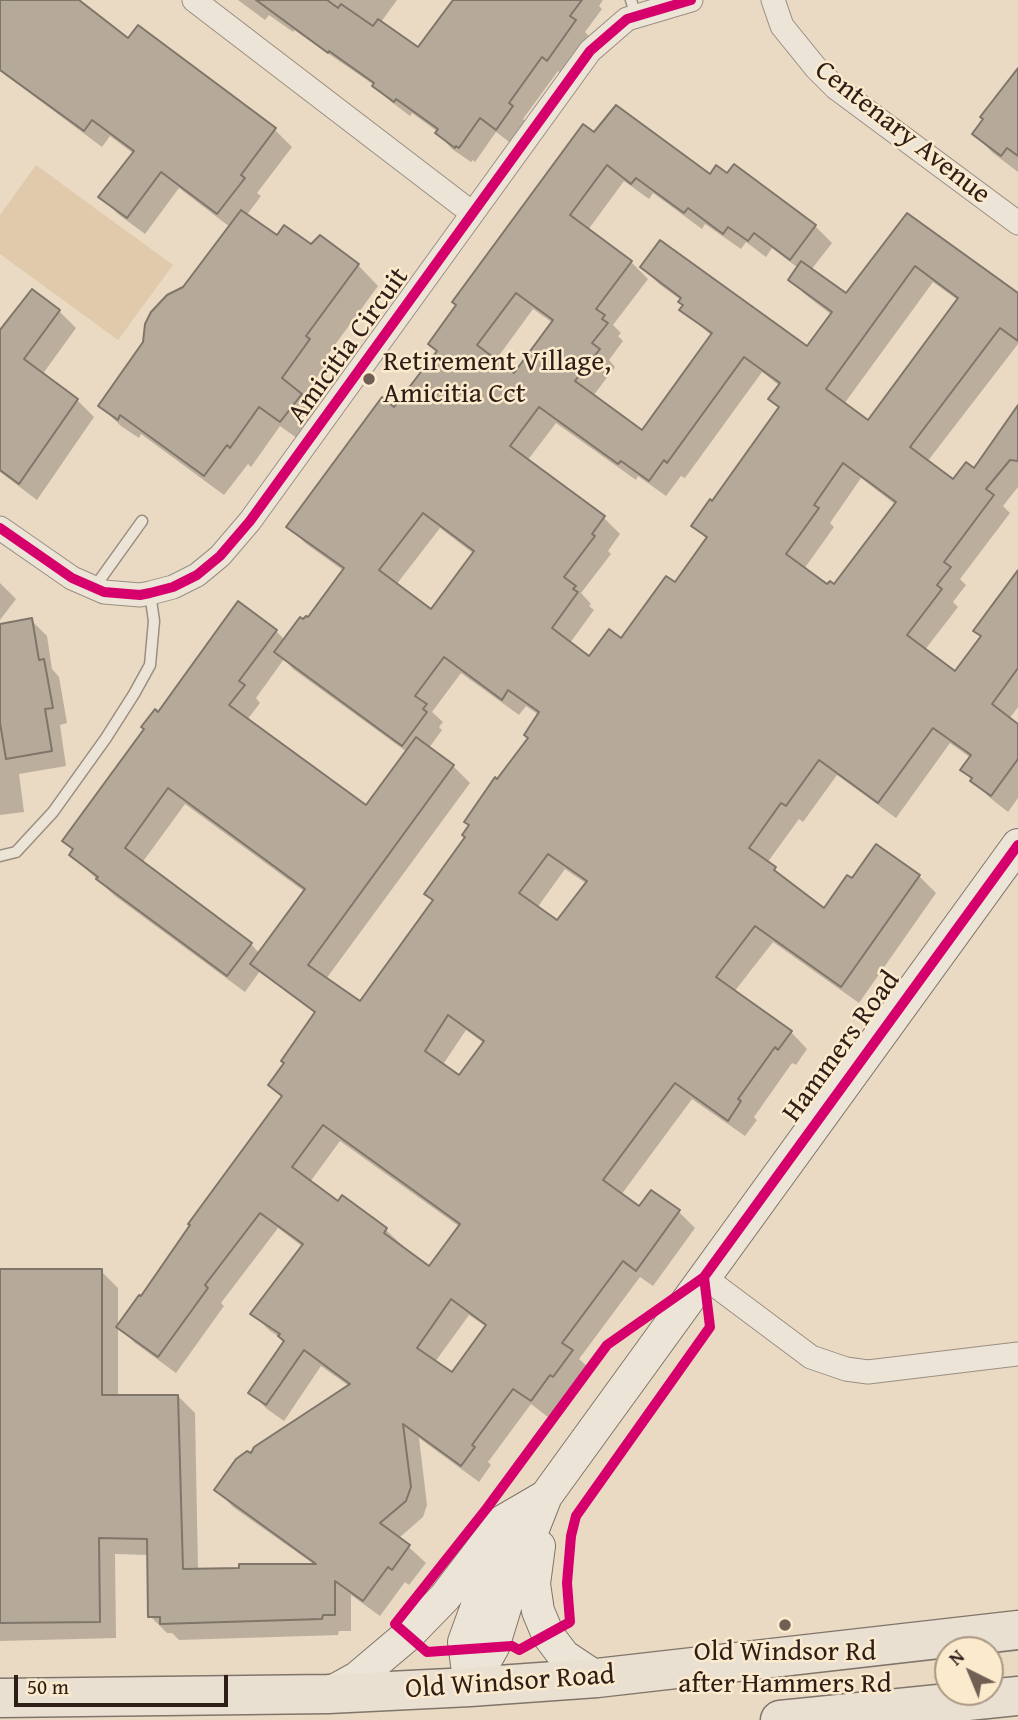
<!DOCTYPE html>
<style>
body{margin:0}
#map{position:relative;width:1018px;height:1720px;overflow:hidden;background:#eadac3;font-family:"Gentium Book Plus",serif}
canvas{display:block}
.north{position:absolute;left:934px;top:1636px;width:70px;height:70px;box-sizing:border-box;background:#fceacd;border:2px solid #aa9885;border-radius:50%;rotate:317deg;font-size:19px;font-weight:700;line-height:28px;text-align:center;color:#2f1e18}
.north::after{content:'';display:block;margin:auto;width:24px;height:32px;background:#706054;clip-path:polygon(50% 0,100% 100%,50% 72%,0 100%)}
.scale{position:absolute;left:14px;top:1675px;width:214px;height:32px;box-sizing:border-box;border:4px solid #2f1e18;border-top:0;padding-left:9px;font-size:21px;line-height:24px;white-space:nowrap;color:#2f1e18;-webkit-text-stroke:5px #fceacd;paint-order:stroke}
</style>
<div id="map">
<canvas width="1018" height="1720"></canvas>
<div class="north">N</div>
<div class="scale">50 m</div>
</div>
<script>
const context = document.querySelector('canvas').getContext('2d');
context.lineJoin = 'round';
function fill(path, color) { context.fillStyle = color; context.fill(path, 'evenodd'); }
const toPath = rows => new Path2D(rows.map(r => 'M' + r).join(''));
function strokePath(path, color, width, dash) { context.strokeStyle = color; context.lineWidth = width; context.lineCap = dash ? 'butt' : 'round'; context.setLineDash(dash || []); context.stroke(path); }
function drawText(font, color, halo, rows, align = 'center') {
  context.font = font + ' "Gentium Book Plus",serif'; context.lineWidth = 5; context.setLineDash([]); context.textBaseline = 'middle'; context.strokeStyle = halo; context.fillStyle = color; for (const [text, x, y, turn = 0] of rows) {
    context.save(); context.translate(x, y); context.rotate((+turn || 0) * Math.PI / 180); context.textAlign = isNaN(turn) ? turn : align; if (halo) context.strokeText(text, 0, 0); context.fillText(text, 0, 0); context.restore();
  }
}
const green = toPath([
 [36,165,173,265,118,340,0,254,0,215]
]);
const shadow = toPath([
 [0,0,76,0,129,40,139,28,275,130,292,147,257,193,261,196,246,216,278,237,312,246,320,237,358,265,378,286,326,357,329,361,302,397,321,415,301,441,280,426,251,467,248,464,224,495,141,434,139,438,121,426,100,406,230,227,179,188,145,234,118,214,101,197,134,154,110,136,102,147,0,71],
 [238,0,397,0,381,22,419,50,455,0,603,0,599,6,602,9,585,32,590,37,563,75,558,71,523,119,527,122,512,144,496,132,475,162,473,160,471,162,452,149,437,133,438,132,412,113,410,116,390,101,374,85,294,30,293,32,269,15,265,20],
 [1018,70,1018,172,993,153,974,134],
 [594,134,710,176,815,226,832,243,811,270,846,295,908,215,1018,295,1018,344,927,462,954,482,974,471,1018,429,1018,487,1003,506,1010,513,960,579,966,585,953,602,958,607,924,651,955,674,982,637,975,630,1018,571,1018,707,1009,719,1018,726,1018,798,1008,812,989,797,962,769,971,758,950,743,896,818,837,775,803,822,799,819,767,863,792,886,825,910,852,880,919,876,936,893,859,1003,773,942,734,992,791,1032,807,1049,796,1065,792,1063,754,1117,757,1120,745,1136,692,1099,621,1195,639,1208,678,1211,695,1228,653,1286,640,1277,579,1359,589,1368,571,1392,568,1390,548,1417,531,1404,488,1462,491,1465,479,1482,419,1438,427,1505,423,1517,399,1538,426,1563,409,1585,405,1582,380,1616,351,1595,351,1631,339,1631,338,1635,179,1640,172,1633,167,1633,150,1616,149,1555,115,1554,116,1638,0,1641,0,1270,101,1271,118,1288,118,1397,178,1396,195,1413,198,1570,315,1565,233,1507,217,1490,251,1456,349,1386,321,1366,284,1421,267,1409,250,1392,286,1342,269,1330,252,1313,303,1247,278,1228,221,1303,224,1306,176,1373,135,1343,119,1327,141,1299,283,1098,270,1085,316,1014,260,971,245,992,115,896,71,855,74,851,64,840,158,714,276,631,285,640,308,619,344,571,305,543,289,527,395,409],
 [624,181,649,199,653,193,702,229,705,224,741,249,746,242,766,257,772,248,798,268,790,280,807,296,832,315,807,349,642,267,659,284,681,300,684,306,681,309,712,336,642,432,593,396,615,367,609,360,623,341,618,336,621,333,613,325,648,279,631,262,588,230],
 [933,282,959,301,869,423,844,404],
 [533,309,553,323,515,376,495,361],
 [762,372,780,386,771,399,780,409,712,503,693,526,708,540,675,585,621,640,589,658,570,643,594,610,589,606,591,604,581,593,611,554,608,551,620,534,604,518,527,461,556,423,636,480,638,476,666,496,681,476,685,478],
 [861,478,896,505,834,586,828,587,804,569,834,527,830,523],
 [440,528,474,554,432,611,396,585],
 [284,659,293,669,407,752,366,807,247,720,260,703,256,698],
 [461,673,519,715,526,706,539,715,530,739,497,781,434,901,361,1003,326,979,470,783,453,766,429,748,442,730,439,727,443,722,432,712],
 [185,804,305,892,260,954,251,944,142,863],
 [565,869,587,884,557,923,537,908],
 [466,1030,485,1044,459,1078,442,1066],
 [340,1141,460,1227,430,1268,402,1248,403,1246,386,1230,342,1198,338,1203,310,1182],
 [469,1315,487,1327,453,1375,435,1362],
 [59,311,76,328,42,375,77,400,94,417,37,500,0,472,0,333],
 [0,583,16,599,0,620],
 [31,620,47,636,52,669,59,677,67,723,60,725,66,766,19,774,24,812,0,815,0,626]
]);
const building = toPath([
 [0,0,79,0,128,38,138,25,276,128,241,175,245,178,217,214,161,172,127,218,98,197,134,151,92,120,84,131,0,70,0,0],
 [256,0,327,0,338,8,341,4,373,26,378,19,418,47,453,0,582,0,570,16,576,20,547,61,542,57,509,103,513,106,496,130,480,118,459,148,456,146,455,148,435,133,438,129,396,99,394,102,372,86,374,83,329,51,328,53,256,0],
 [1018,68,1018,156,1007,148,1001,156,972,134,983,119,980,117,1018,68],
 [616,105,710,174,716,165,727,173,734,164,816,225,790,260,754,233,748,241,728,227,723,234,688,208,684,213,636,178,631,184,607,165,570,215,632,261,596,309,605,315,602,319,608,323,592,343,600,349,575,381,642,430,712,333,679,310,683,305,678,302,681,298,640,267,660,240,807,346,832,312,788,280,801,261,846,293,907,213,1018,293,1018,341,1000,328,910,447,953,479,966,462,974,468,1018,405,1018,461,1010,460,986,489,994,495,944,562,951,567,937,585,942,589,907,635,955,671,981,636,973,631,1018,570,1018,668,992,704,1018,724,1018,759,991,796,970,781,972,778,960,770,971,755,933,728,878,803,819,760,786,806,781,803,749,848,776,867,774,870,824,908,847,875,852,878,876,844,920,875,841,987,755,926,716,977,792,1031,778,1050,775,1047,738,1099,741,1101,728,1121,675,1083,603,1180,639,1206,651,1190,680,1210,636,1271,623,1261,562,1343,573,1350,553,1377,550,1375,531,1401,513,1389,472,1445,475,1447,461,1466,403,1424,411,1487,406,1501,380,1523,410,1545,392,1570,388,1567,363,1601,335,1581,335,1615,323,1615,322,1619,160,1624,160,1617,148,1617,147,1539,99,1538,100,1622,0,1623,0,1269,102,1269,102,1395,178,1395,183,1569,239,1568,239,1564,316,1564,214,1490,236,1459,247,1451,251,1453,254,1447,350,1384,304,1350,266,1405,248,1393,284,1341,278,1336,280,1334,250,1314,303,1244,260,1213,205,1285,208,1288,158,1357,116,1327,139,1295,141,1296,190,1225,188,1224,282,1096,268,1085,284,1063,281,1061,315,1012,250,964,305,889,168,788,125,848,252,943,227,976,96,879,98,877,69,855,73,849,62,841,144,729,141,727,155,709,158,712,238,601,277,630,239,681,245,685,229,705,366,805,416,737,454,765,308,965,360,1001,433,900,424,894,465,837,462,835,469,825,464,822,495,777,497,779,528,738,524,735,539,712,508,690,502,700,444,657,415,696,427,704,423,709,427,712,402,746,274,652,300,617,303,619,306,616,308,617,344,568,286,527,382,397,394,407,437,351,428,344,456,305,452,302,583,124,594,132,616,105],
 [915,266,958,298,868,420,826,389,915,266],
 [516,293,553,320,514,373,477,345,516,293],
 [744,357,780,383,768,399,779,407,712,501,710,499,691,526,707,537,675,582,666,576,621,638,609,629,589,656,552,628,578,592,573,589,576,586,564,577,595,536,592,534,605,516,510,446,539,407,618,464,621,461,649,481,664,460,667,463,744,357],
 [843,463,896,502,834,584,830,581,827,584,786,554,819,508,814,505,843,463],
 [423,513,474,551,431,609,379,570,423,513],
 [548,854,587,881,557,920,519,893,548,854],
 [448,1015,484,1041,459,1075,425,1051,448,1015],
 [323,1125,460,1224,429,1266,384,1233,387,1228,342,1195,338,1201,292,1167,323,1125],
 [451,1299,486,1325,452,1372,417,1348,451,1299],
 [241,210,277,235,284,225,311,244,320,235,359,264,306,336,310,339,282,378,302,394,280,422,259,407,230,448,227,445,204,476,120,415,118,420,98,406,143,342,145,324,151,312,167,295,183,287,241,210],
 [32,289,60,310,24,359,78,399,19,484,0,470,0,330,32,289],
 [32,618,39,660,44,659,53,708,45,709,52,751,6,759,0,723,0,624,32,618]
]);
const lane = toPath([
 [631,0,636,16],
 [94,588,142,521],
 [0,856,16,852,53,812,106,738,134,694,150,665,154,621,150,593]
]);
const street = toPath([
 [194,0,472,213],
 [773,0,782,26,816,68,836,88,1018,223],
 [0,528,72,578,104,592,140,595,150,593,173,587,197,575,220,556,250,521,590,51,627,19,691,0],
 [704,1277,811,1357,846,1369,868,1372,1018,1354]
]);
const secondary = toPath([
 [539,1546,534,1584,538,1611,548,1635,564,1656,597,1678],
 [470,1687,493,1647,515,1575,546,1496,1018,845],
 [470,1687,464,1642,489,1573,507,1544],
 [328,1694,357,1678,408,1635,445,1597,503,1521,546,1496]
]);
const highway = toPath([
 [0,1698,328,1694,470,1687,597,1678,1018,1630],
 [780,1720,1018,1696]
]);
const cycleway = toPath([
 [0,528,72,578,104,592,140,595,150,593,173,587,197,575,220,556,250,521,590,51,627,19,691,0],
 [704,1277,710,1327,576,1516,571,1536,567,1583,570,1622,519,1650,512,1646,427,1652,395,1624,487,1508,607,1345,704,1277,1018,845]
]);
const markers = [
 [369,379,7,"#706054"],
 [785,1625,7,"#706054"]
];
const streetNames = [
 ["Centenary Avenue",902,133,38],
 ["Amicitia Circuit",349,346,-54],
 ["Hammers Road",842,1047,-54],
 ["Old Windsor Road",510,1683,-4]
];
const poiNames = [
 ["Retirement Village,",383,363],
 ["Amicitia Cct",383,395],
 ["Old Windsor Rd",785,1653,"center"],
 ["after Hammers Rd",785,1685,"center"]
];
fill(green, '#e0caab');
fill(shadow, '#0003');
fill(building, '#b5a99a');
strokePath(building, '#7f7569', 2);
strokePath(lane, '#998e80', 13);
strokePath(street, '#998e80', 25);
strokePath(secondary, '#7f7569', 34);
strokePath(highway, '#7f7569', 41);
strokePath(lane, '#ede4d8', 10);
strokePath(street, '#ede4d8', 23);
strokePath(secondary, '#ede4d8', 32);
strokePath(highway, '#e9e0d2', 38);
strokePath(cycleway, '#d6006c', 10);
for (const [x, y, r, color] of markers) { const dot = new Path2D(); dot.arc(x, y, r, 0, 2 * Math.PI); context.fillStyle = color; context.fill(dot); strokePath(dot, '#fceacd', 2.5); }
drawText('28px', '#2f1e18', '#fceacd', streetNames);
drawText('28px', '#2f1e18', '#fceacd', poiNames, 'left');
</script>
